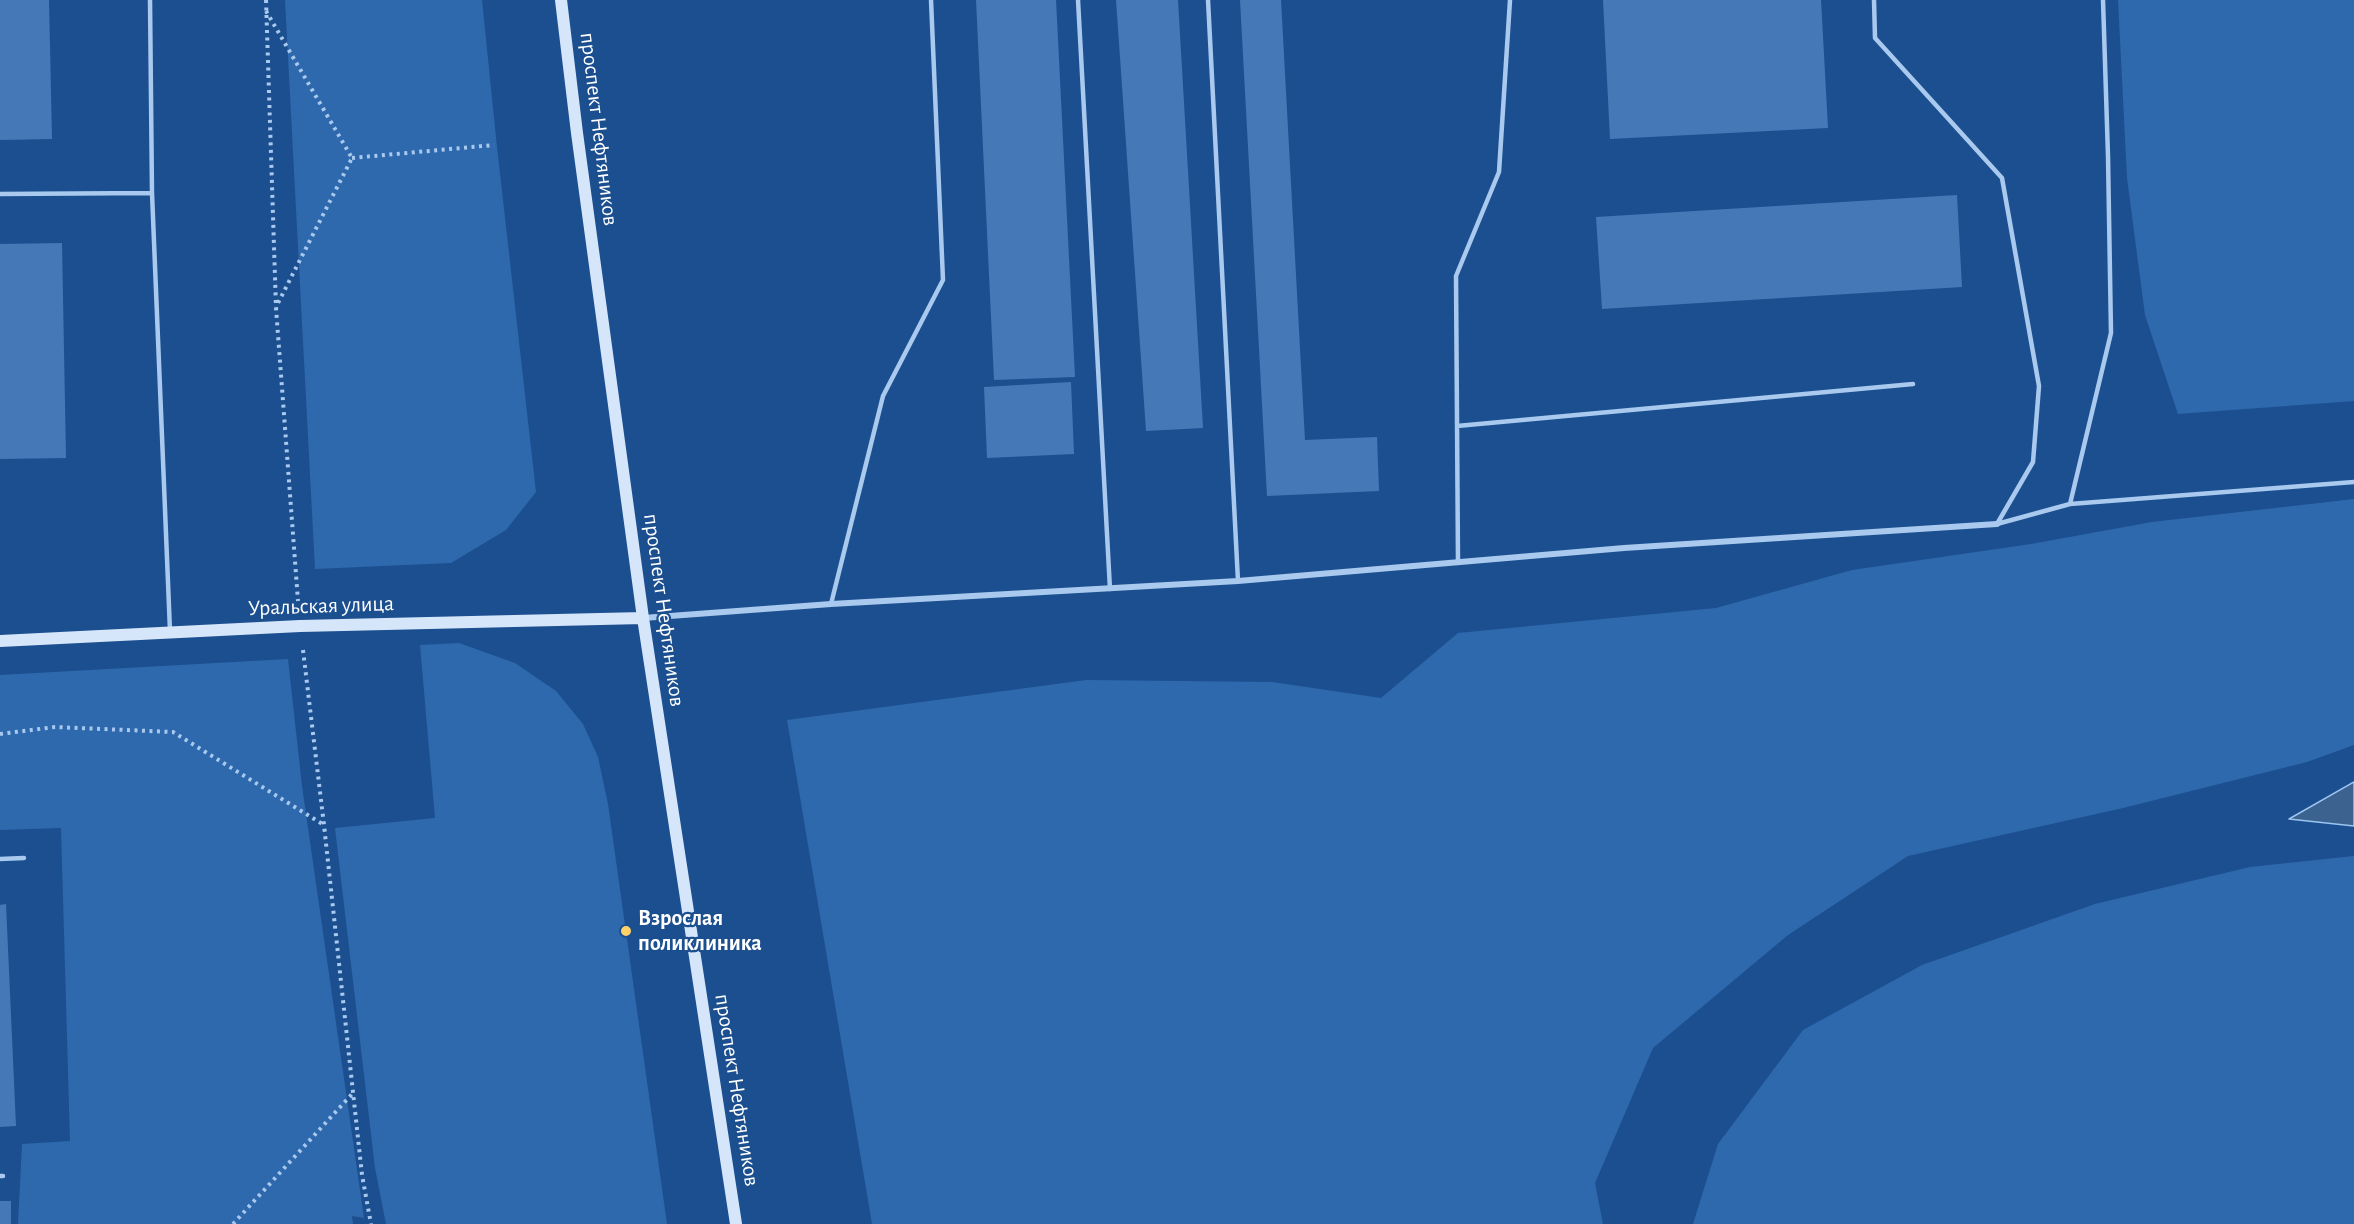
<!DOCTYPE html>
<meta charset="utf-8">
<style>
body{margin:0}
canvas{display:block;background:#1b4f8f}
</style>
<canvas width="2354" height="1224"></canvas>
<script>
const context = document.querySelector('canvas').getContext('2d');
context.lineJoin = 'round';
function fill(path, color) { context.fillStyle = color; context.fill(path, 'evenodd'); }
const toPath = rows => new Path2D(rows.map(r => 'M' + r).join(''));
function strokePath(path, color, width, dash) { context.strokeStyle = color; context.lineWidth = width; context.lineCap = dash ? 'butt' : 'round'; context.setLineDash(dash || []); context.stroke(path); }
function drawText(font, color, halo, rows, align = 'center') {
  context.font = font + ' "Alegreya Sans",sans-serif'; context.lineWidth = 4.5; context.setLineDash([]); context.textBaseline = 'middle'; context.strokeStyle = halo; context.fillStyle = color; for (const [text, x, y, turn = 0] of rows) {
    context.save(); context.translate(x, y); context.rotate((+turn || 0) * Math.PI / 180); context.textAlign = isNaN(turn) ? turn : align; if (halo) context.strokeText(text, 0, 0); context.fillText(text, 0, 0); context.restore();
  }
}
const green = toPath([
 [285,0,482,0,497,147,536,492,506,530,451,563,315,569],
 [2118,0,2354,0,2354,401,2178,414,2145,315,2127,178],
 [2354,499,2354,745,2307,762,2123,808,1908,856,1788,935,1653,1048,1595,1183,1603,1224,872,1224,787,720,1086,680,1272,682,1381,698,1458,633,1716,608,1852,570,2031,544,2152,522],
 [459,643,515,663,556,691,583,724,598,757,608,804,667,1224,386,1224,375,1168,335,828,435,818,420,645],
 [288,659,302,786,364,1218,352,1216,353,1224,18,1224,22,1144,70,1141,61,828,0,830,0,675],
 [2354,856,2354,1224,1693,1224,1718,1144,1803,1030,1922,965,2095,904,2250,867]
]);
const water = toPath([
 [2354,782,2354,826,2289,819,2354,782]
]);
const building = toPath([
 [0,0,49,0,52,139,0,140],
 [976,0,1056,0,1075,377,994,380],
 [1116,0,1178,0,1203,428,1146,431],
 [1240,0,1281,0,1305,440,1377,437,1379,491,1267,496],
 [1603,0,1821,0,1828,128,1610,139],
 [1957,195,1962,287,1602,309,1596,217],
 [62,243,66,458,0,459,0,244],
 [1071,382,1074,454,987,458,984,387],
 [6,904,16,1126,0,1127,0,905],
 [0,1201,11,1201,11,1224,0,1224]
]);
const path = toPath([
 [266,0,276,308,298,601],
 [266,11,352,158,276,307],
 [352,158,494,145],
 [303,650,324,825,362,1175,371,1224],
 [0,734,55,727,173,732,324,825],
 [233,1224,353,1093]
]);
const lane = toPath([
 [1078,0,1110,589],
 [1208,0,1238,581],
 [1874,0,1875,38,2002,178,2039,386,2033,462,1997,524],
 [152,193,170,631],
 [0,194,152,193,150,0],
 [1457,426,1913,384],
 [2070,504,2111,333,2108,156,2103,0],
 [1997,524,2070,504,2354,482],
 [1458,563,1456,276,1499,172,1510,0],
 [831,604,883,396,943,280,931,0],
 [0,859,24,858],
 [0,1176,3,1176]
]);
const street = toPath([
 [643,618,831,604,1238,581,1624,548,1997,524]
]);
const secondary = toPath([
 [561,0,577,133,643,618,736,1224],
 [0,641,300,626,643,618]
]);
const markers = [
 [626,931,6,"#ffd166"]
];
const streetNames = [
 ["проспект Нефтяников",599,129,83],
 ["Уральская улица",321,606,-2],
 ["проспект Нефтяников",664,610,82],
 ["проспект Нефтяников",737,1090,81]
];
const poiNames = [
 ["Взрослая",638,918],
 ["поликлиника",638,943]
];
fill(green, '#2e69ad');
fill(water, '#3c6290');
strokePath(water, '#9cc4f0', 1.5);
fill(building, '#4478b7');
strokePath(path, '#a9c9ee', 4, [3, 4.5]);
strokePath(lane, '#a9c9ee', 4.5);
strokePath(street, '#a9c9ee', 6);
strokePath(secondary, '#d6e6fa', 12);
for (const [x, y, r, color] of markers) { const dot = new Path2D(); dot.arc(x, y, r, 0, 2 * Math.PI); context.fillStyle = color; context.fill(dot); strokePath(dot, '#1b4f8f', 2); }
drawText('22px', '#fff', '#1b4f8f', streetNames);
drawText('bold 22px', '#fff', '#1b4f8f', poiNames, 'left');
</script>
